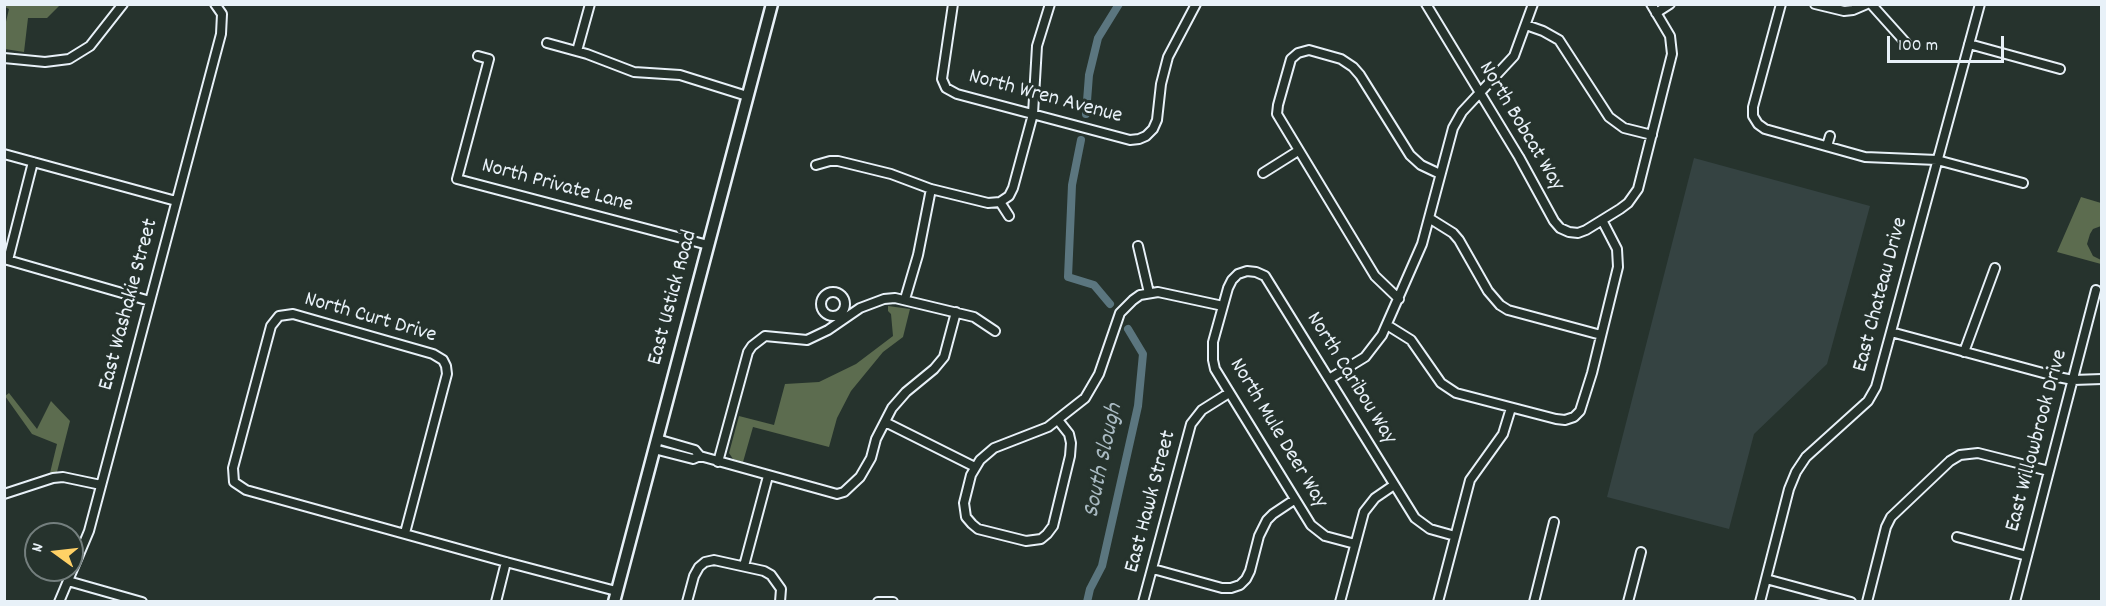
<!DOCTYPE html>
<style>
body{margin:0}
#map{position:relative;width:2106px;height:606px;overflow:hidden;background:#26332d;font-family:Dekko,sans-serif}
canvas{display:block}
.frame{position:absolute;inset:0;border:6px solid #e8f1f8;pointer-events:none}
.north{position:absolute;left:24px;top:522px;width:60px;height:60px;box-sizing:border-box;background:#26332d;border:2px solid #747f7e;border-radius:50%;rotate:285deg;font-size:16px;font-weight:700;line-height:24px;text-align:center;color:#e8f1f8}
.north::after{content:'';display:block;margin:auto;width:21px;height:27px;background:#ffd166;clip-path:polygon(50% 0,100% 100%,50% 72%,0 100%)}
.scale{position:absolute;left:1887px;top:36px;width:117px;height:27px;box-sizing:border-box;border:3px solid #e8f1f8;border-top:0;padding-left:8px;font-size:18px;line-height:21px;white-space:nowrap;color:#e8f1f8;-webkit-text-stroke:4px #26332d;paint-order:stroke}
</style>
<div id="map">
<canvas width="2106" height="606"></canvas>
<div class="frame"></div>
<div class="north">N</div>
<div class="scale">100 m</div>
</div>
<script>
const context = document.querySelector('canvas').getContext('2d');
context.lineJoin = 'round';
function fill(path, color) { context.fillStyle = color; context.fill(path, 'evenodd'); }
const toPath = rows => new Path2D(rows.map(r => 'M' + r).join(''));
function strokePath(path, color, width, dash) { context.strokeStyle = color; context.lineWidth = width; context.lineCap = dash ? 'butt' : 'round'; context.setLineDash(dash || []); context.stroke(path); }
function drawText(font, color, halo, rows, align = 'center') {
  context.font = font + ' Dekko,sans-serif'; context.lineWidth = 6; context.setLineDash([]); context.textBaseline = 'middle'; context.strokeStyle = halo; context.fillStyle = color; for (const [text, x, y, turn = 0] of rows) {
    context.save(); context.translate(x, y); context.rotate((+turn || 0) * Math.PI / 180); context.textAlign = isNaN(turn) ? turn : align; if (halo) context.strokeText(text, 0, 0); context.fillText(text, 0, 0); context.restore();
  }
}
const built = toPath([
 [1694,158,1870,206,1827,364,1754,434,1729,529,1607,497]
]);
const green = toPath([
 [5,4,60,4,60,5,47,18,28,18,24,52,5,49,5,26,9,9,5,7],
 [2081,197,2101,203,2101,226,2093,229,2090,234,2087,244,2093,256,2101,260,2101,264,2057,252],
 [888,306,910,309,903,337,883,352,851,391,837,418,829,447,753,427,743,462,733,459,729,453,739,416,774,425,785,384,819,382,856,364,893,336,891,314,888,311],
 [9,393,37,429,51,401,70,421,57,472,50,473,57,444,32,434,5,396]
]);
const canal = toPath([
 [1086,114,1089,75,1098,38,1119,4],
 [1081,140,1072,185,1068,277,1094,285,1110,304],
 [1087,602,1090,589,1102,566,1138,406,1143,354,1128,329]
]);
const street = toPath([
 [953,4,942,79,946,88,957,94,1130,140,1139,139,1146,136,1153,129,1157,120,1161,84,1168,57,1196,4],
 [1426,4,1519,157,1554,221,1560,228,1569,232,1578,233,1586,230,1620,209,1628,203,1638,189,1672,54,1670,36,1651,4],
 [1781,4,1753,107,1753,116,1758,124,1765,129,1865,157,1937,160,2023,183],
 [1815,4,1844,11,1853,10,1867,4],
 [1871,4,1906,43],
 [1656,13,1670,4],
 [1526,25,1543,31,1559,40,1609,117,1624,128,1652,135],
 [547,43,587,54,634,72,680,75,747,96],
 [1969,44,2060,69],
 [577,51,590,4],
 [478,56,489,59,457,179,708,245],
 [4,58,45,62,69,59,90,46,123,4],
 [1827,146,1830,136],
 [4,154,176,201],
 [816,165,830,161,838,161,891,174,931,189,988,203,1000,202,1009,196,1013,188,1033,114,1037,46,1050,4],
 [1263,173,1298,151],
 [1000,202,1009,216],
 [1429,218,1453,233,1459,240,1488,291,1500,305,1508,310,1601,335],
 [1138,246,1149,293],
 [4,259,150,301],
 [8,260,33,162],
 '821 304a12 12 0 1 1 24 0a12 12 0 1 1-24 0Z',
 [905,299,918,255,931,189],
 [1399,299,1375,276,1277,114,1278,105,1291,59,1298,53,1309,50,1341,59,1353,67,1360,75,1410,155,1421,165,1440,174],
 [1387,325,1411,340,1441,383,1456,393,1556,419,1565,420,1574,417,1580,411,1592,373,1618,267,1617,249,1602,220],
 [1891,332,2058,377,2073,380,2102,379],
 [1964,352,1995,268],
 [1329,379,1365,357,1382,335,1422,244,1453,128,1462,112,1514,56,1533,4],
 [1058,420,1069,434,1071,443,1070,456,1053,526,1047,534,1041,539,1026,541,978,529,972,524,966,517,964,503,971,475,980,460,994,448,1048,427,1085,398,1099,374,1120,313,1133,300,1140,295,1158,292,1223,306],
 [885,422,975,467],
 [654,449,693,459,700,456,695,450,657,439],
 [700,456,837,494,844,492,860,477,871,458,876,439,892,408,906,392,934,369,944,357,956,312],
 [718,462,748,352,752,346,765,336,807,340,828,330,860,308,884,299,895,298,974,317,995,331],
 [4,494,53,478,63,477,101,485],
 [405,533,447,374,446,366,443,360,433,354,293,314,279,316,271,326,233,468,234,482,246,490,506,562,616,591],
 [1957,537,2027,556],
 [1355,544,1325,536,1311,525,1215,369,1213,360,1213,342,1228,288,1232,280,1238,274,1247,271,1256,272,1265,276,1415,518,1430,529,1455,536],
 [744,566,768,476],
 [1153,569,1222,588,1231,588,1240,585,1246,579,1250,571,1259,536,1267,520,1273,514,1294,500],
 [1766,579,1851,602],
 [68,581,142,602],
 [59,602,89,531,221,34,222,14,215,4],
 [496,602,506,562],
 [687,602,694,576,699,567,705,562,714,560,764,571,771,575,781,589,780,602],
 [878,602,893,602],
 [1143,602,1191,424,1202,410,1229,393],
 [1340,602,1364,512,1375,498,1394,485],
 [1438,602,1470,480,1503,434,1511,408],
 [1534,602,1554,522],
 [1628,602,1641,552],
 [1760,602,1789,489,1796,472,1806,457,1868,401,1876,387,1980,4],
 [1867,602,1886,527,1891,517,1950,461,1960,455,1978,453,2049,471],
 [2015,602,2096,290]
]);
const secondary = toPath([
 [614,602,772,4]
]);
const streetNames = [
 ["North Wren Avenue",1045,98,15],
 ["North Bobcat Way",1520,127,59],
 ["North Private Lane",557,187,15],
 ["East Chateau Drive",1882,295,-75],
 ["East Ustick Road",674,298,-75],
 ["East Washakie Street",130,305,-75],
 ["North Curt Drive",370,319,16],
 ["North Caribou Way",1350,379,58],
 ["North Mule Deer Way",1277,434,59],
 ["East Willowbrook Drive",2038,441,-75],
 ["East Hawk Street",1152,502,-75]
];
const waterNames = [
 ["South Slough",1105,461,-78]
];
fill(built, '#354342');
fill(green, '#5c6c4f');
strokePath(canal, '#5b767f', 8);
strokePath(street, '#e8f1f8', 12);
strokePath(secondary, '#e8f1f8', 15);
strokePath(street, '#26332d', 8);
strokePath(secondary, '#26332d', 10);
drawText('22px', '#e8f1f8', '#26332d', streetNames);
drawText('italic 24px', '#a9bac2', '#26332d', waterNames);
</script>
